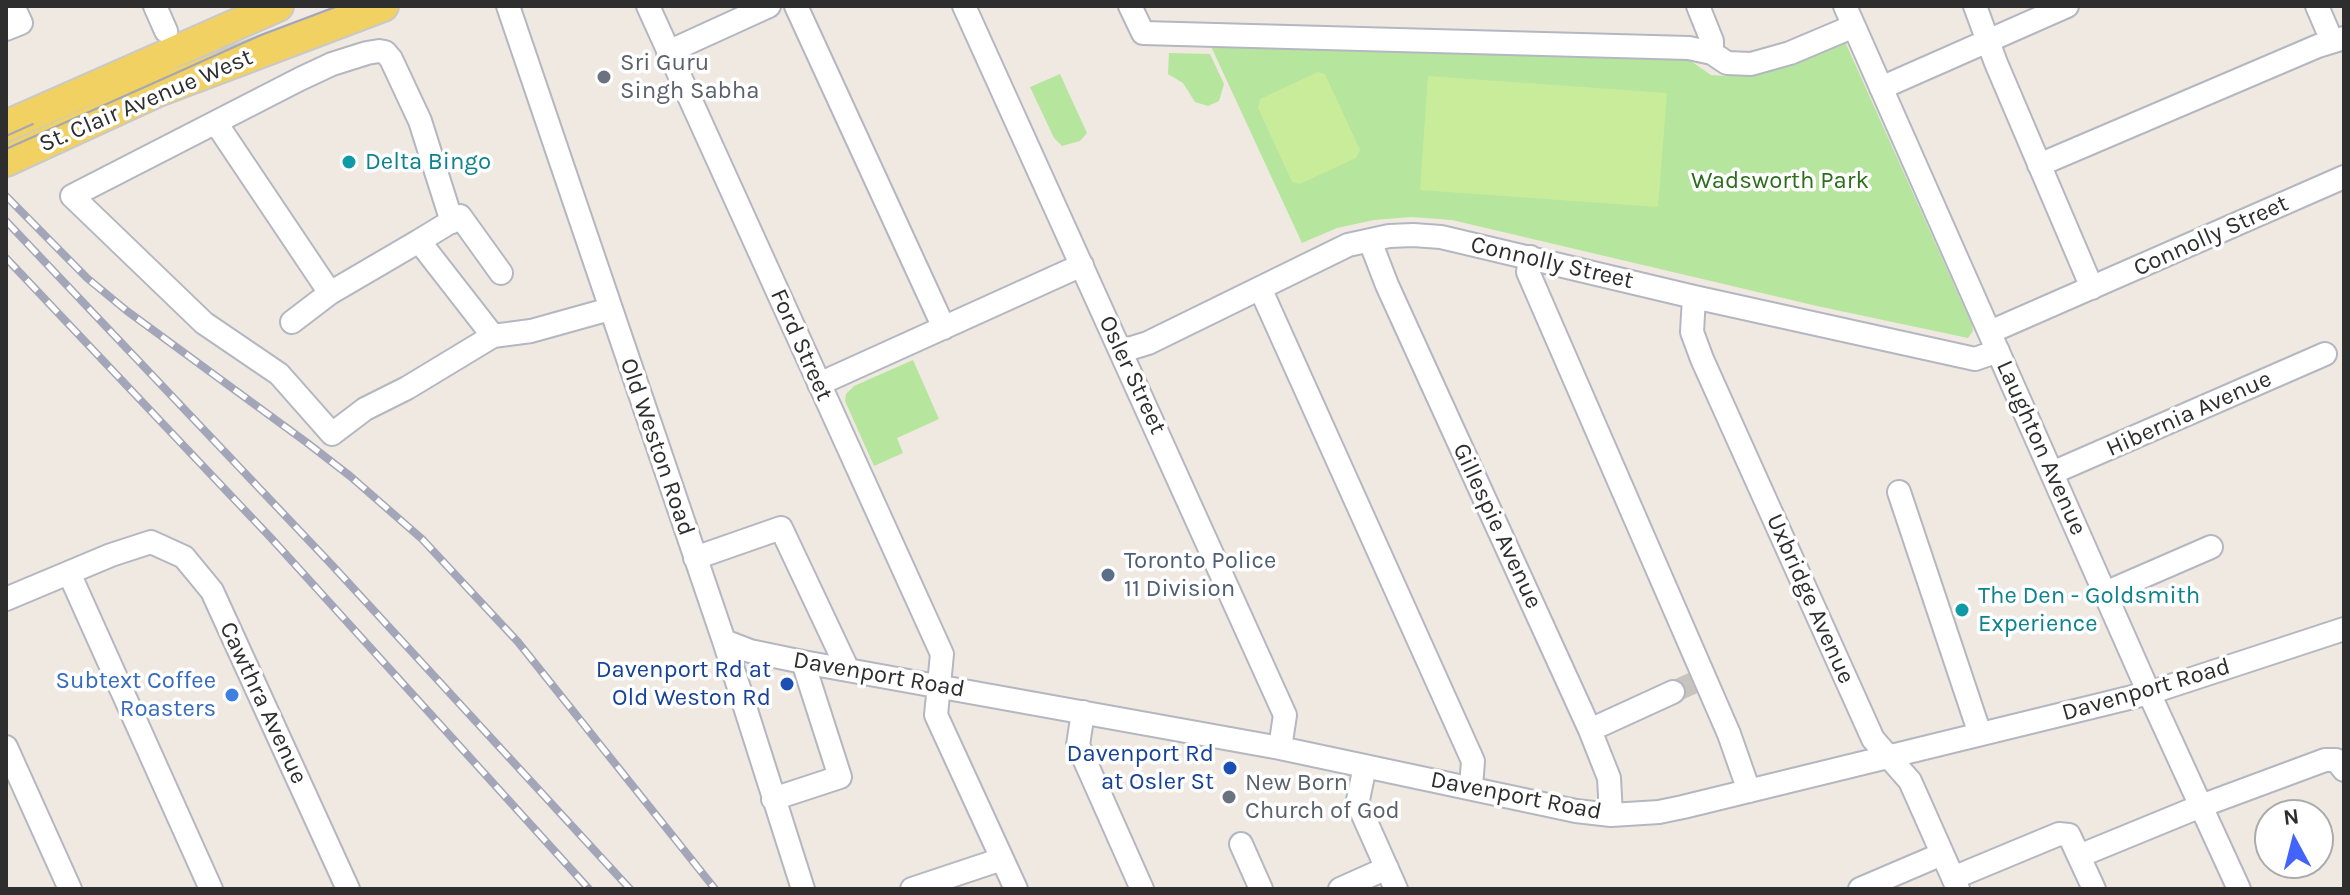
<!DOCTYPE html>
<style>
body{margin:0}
#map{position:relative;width:2350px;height:895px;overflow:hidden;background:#efe9e1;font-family:Karla,sans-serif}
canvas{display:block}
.frame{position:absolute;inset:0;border:8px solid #2e2e2e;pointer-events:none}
.north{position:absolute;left:2254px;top:799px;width:80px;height:80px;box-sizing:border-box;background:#fff;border:2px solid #ababab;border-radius:50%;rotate:353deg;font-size:22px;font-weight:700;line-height:32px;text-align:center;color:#2e2e2e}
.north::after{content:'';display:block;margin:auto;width:28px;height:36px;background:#4264fb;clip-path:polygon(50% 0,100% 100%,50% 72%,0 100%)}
</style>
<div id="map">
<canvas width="2350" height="895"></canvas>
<div class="frame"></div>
<div class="north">N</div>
</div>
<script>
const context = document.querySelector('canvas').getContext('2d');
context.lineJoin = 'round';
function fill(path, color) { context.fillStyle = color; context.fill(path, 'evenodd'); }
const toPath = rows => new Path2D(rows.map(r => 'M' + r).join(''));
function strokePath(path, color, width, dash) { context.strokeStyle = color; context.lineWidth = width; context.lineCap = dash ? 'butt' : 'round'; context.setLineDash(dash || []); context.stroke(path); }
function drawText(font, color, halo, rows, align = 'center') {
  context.font = font + ' Karla,sans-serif'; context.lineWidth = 7; context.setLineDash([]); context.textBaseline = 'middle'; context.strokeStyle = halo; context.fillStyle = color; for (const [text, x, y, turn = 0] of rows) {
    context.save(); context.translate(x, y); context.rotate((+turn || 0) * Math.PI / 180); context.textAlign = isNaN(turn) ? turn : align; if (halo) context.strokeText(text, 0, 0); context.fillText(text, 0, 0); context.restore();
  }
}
const green = toPath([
 [1843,37,1972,325,1973,331,1968,338,1817,306,1452,220,1411,217,1374,220,1337,228,1302,243,1208,40,1685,57,1711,75,1726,76,1755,70],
 [1169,53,1210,54,1224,84,1219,101,1208,106,1195,102,1183,83,1168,74],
 [1060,74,1087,133,1080,141,1062,146,1054,138,1030,87],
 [913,360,939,419,897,438,903,453,874,466,845,401,846,394,854,386]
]);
const pitch = toPath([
 [1318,72,1325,74,1360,150,1356,158,1300,184,1292,182,1258,108,1260,99],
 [1428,76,1667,93,1658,207,1420,190]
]);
const minorTunnel = toPath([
 [1673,692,1700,680]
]);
const minor = toPath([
 [155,6,166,31],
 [508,6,724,641,803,889],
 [648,6,942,654,936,715,1016,889],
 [796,6,944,328],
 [964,6,1285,715,1280,748],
 [1130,6,1143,33,1689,48,1712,53],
 [1698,6,1712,41,1712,53,1727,63,1751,64,1790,53,1854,26],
 [1845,6,2149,693,2239,889],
 [1975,6,1996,63,2092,288],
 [2317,6,2332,41],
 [6,29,21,23,13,6],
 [668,52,769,6],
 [1881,88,2067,6],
 [216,123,330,293],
 [2039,165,2318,46,2344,38],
 [452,222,420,121,391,59,385,52,379,51,367,53,332,64,300,79,72,196,204,323,279,374,332,434,365,409,407,388,493,336,531,331,610,309],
 [419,241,460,216,501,273],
 [1370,241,1387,285,1590,730,1609,778,1611,815],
 [1530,257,1528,272,1729,734,1749,791],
 [1260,288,1473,761,1471,787],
 [1694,297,1692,332,1702,359,1873,739,1910,781,1958,889],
 [292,322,330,293,419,241,493,336],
 [1990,332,2344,177],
 [1122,351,1148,343,1348,245,1389,236,1413,235,1441,237,1694,297,1975,359,1998,351],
 [819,384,1082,265],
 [2052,473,2325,354],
 [1899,492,1980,734],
 [695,558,781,528,848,670],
 [69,573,211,889],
 [2105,593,2211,547],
 [6,599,111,555,151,542,184,557,212,591,348,889],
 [724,641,750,651,803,662,1280,748,1576,811,1611,815,1659,812,1683,807,2149,693,2344,629],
 [1083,712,1078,745,1142,889],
 [1590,730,1673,692],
 [6,747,70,889],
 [1365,766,1358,800,1359,806,1396,889],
 [773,799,840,777,803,662],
 [1241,844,1261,889],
 [2079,856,2201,806,2325,760,2336,760,2344,770],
 [1953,878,2059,834,2069,835,2094,889],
 [912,889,1002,859],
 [1340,889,1387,868],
 [1860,889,1942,854]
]);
const major = toPath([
 [6,126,278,6],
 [6,161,158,91,383,6]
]);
const tram = toPath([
 [6,136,33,124],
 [6,149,261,35,338,6]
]);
const rail = toPath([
 [6,196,87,278,127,311,306,442,350,476,422,539,518,642,715,889],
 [6,221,331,564,630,889],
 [6,258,271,538,589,889]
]);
const markers = [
 [604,77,8,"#6b7280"],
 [349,162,8,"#0f9aa8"],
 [1108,575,8,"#5c6f8a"],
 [1962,610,8,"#0f9aa8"],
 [787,684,8,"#1a4fb4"],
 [232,695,8,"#3f7fe0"],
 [1230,768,8,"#1a4fb4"],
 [1229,797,8,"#6b7280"]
];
const worshipNames = [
 ["Sri Guru",620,63],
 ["Singh Sabha",620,91],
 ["New Born",1245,783],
 ["Church of God",1245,811]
];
const streetNames = [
 ["St. Clair Avenue West",146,101,-23],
 ["Connolly Street",2211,236,-24],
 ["Connolly Street",1552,263,13],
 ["Ford Street",801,345,66],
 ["Osler Street",1132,375,65],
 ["Hibernia Avenue",2189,414,-24],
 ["Old Weston Road",657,447,71],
 ["Laughton Avenue",2041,448,66],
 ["Gillespie Avenue",1497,526,65],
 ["Uxbridge Avenue",1810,599,66],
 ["Davenport Road",879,675,10],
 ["Davenport Road",2146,690,-16],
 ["Cawthra Avenue",263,703,65],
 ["Davenport Road",1516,796,11]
];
const cultureNames = [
 ["Delta Bingo",365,162],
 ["The Den - Goldsmith",1978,596],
 ["Experience",1978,624]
];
const parkNames = [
 ["Wadsworth Park",1780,181]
];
const serviceNames = [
 ["Toronto Police",1124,561],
 ["11 Division",1124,589]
];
const transitNames = [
 ["Davenport Rd at",771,670],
 ["Old Weston Rd",771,698],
 ["Davenport Rd",1214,754],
 ["at Osler St",1214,782]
];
const shopNames = [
 ["Subtext Coffee",216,681],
 ["Roasters",216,709]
];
fill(green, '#b6e59e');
fill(pitch, '#c9ec9a');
strokePath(minorTunnel, '#c8c4bd', 22, [22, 11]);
strokePath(minor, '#b4b7c1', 26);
strokePath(major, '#c9c9c9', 34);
strokePath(minor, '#fff', 22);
strokePath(major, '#f2d163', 30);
strokePath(tram, '#a3a6b8', 2);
strokePath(rail, '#a3a6b8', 8);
strokePath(rail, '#fff', 5, [15]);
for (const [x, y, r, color] of markers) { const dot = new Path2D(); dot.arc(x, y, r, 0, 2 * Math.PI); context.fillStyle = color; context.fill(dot); strokePath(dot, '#fff', 3); }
drawText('24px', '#5b616d', '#fff', worshipNames, 'left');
drawText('24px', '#2e2e2e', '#fff', streetNames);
drawText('24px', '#0d838f', '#fff', cultureNames, 'left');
drawText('24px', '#2c6e1b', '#fff', parkNames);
drawText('24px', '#4e5e75', '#fff', serviceNames, 'left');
drawText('24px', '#164399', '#fff', transitNames, 'right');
drawText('24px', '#366cbe', '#fff', shopNames, 'right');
</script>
